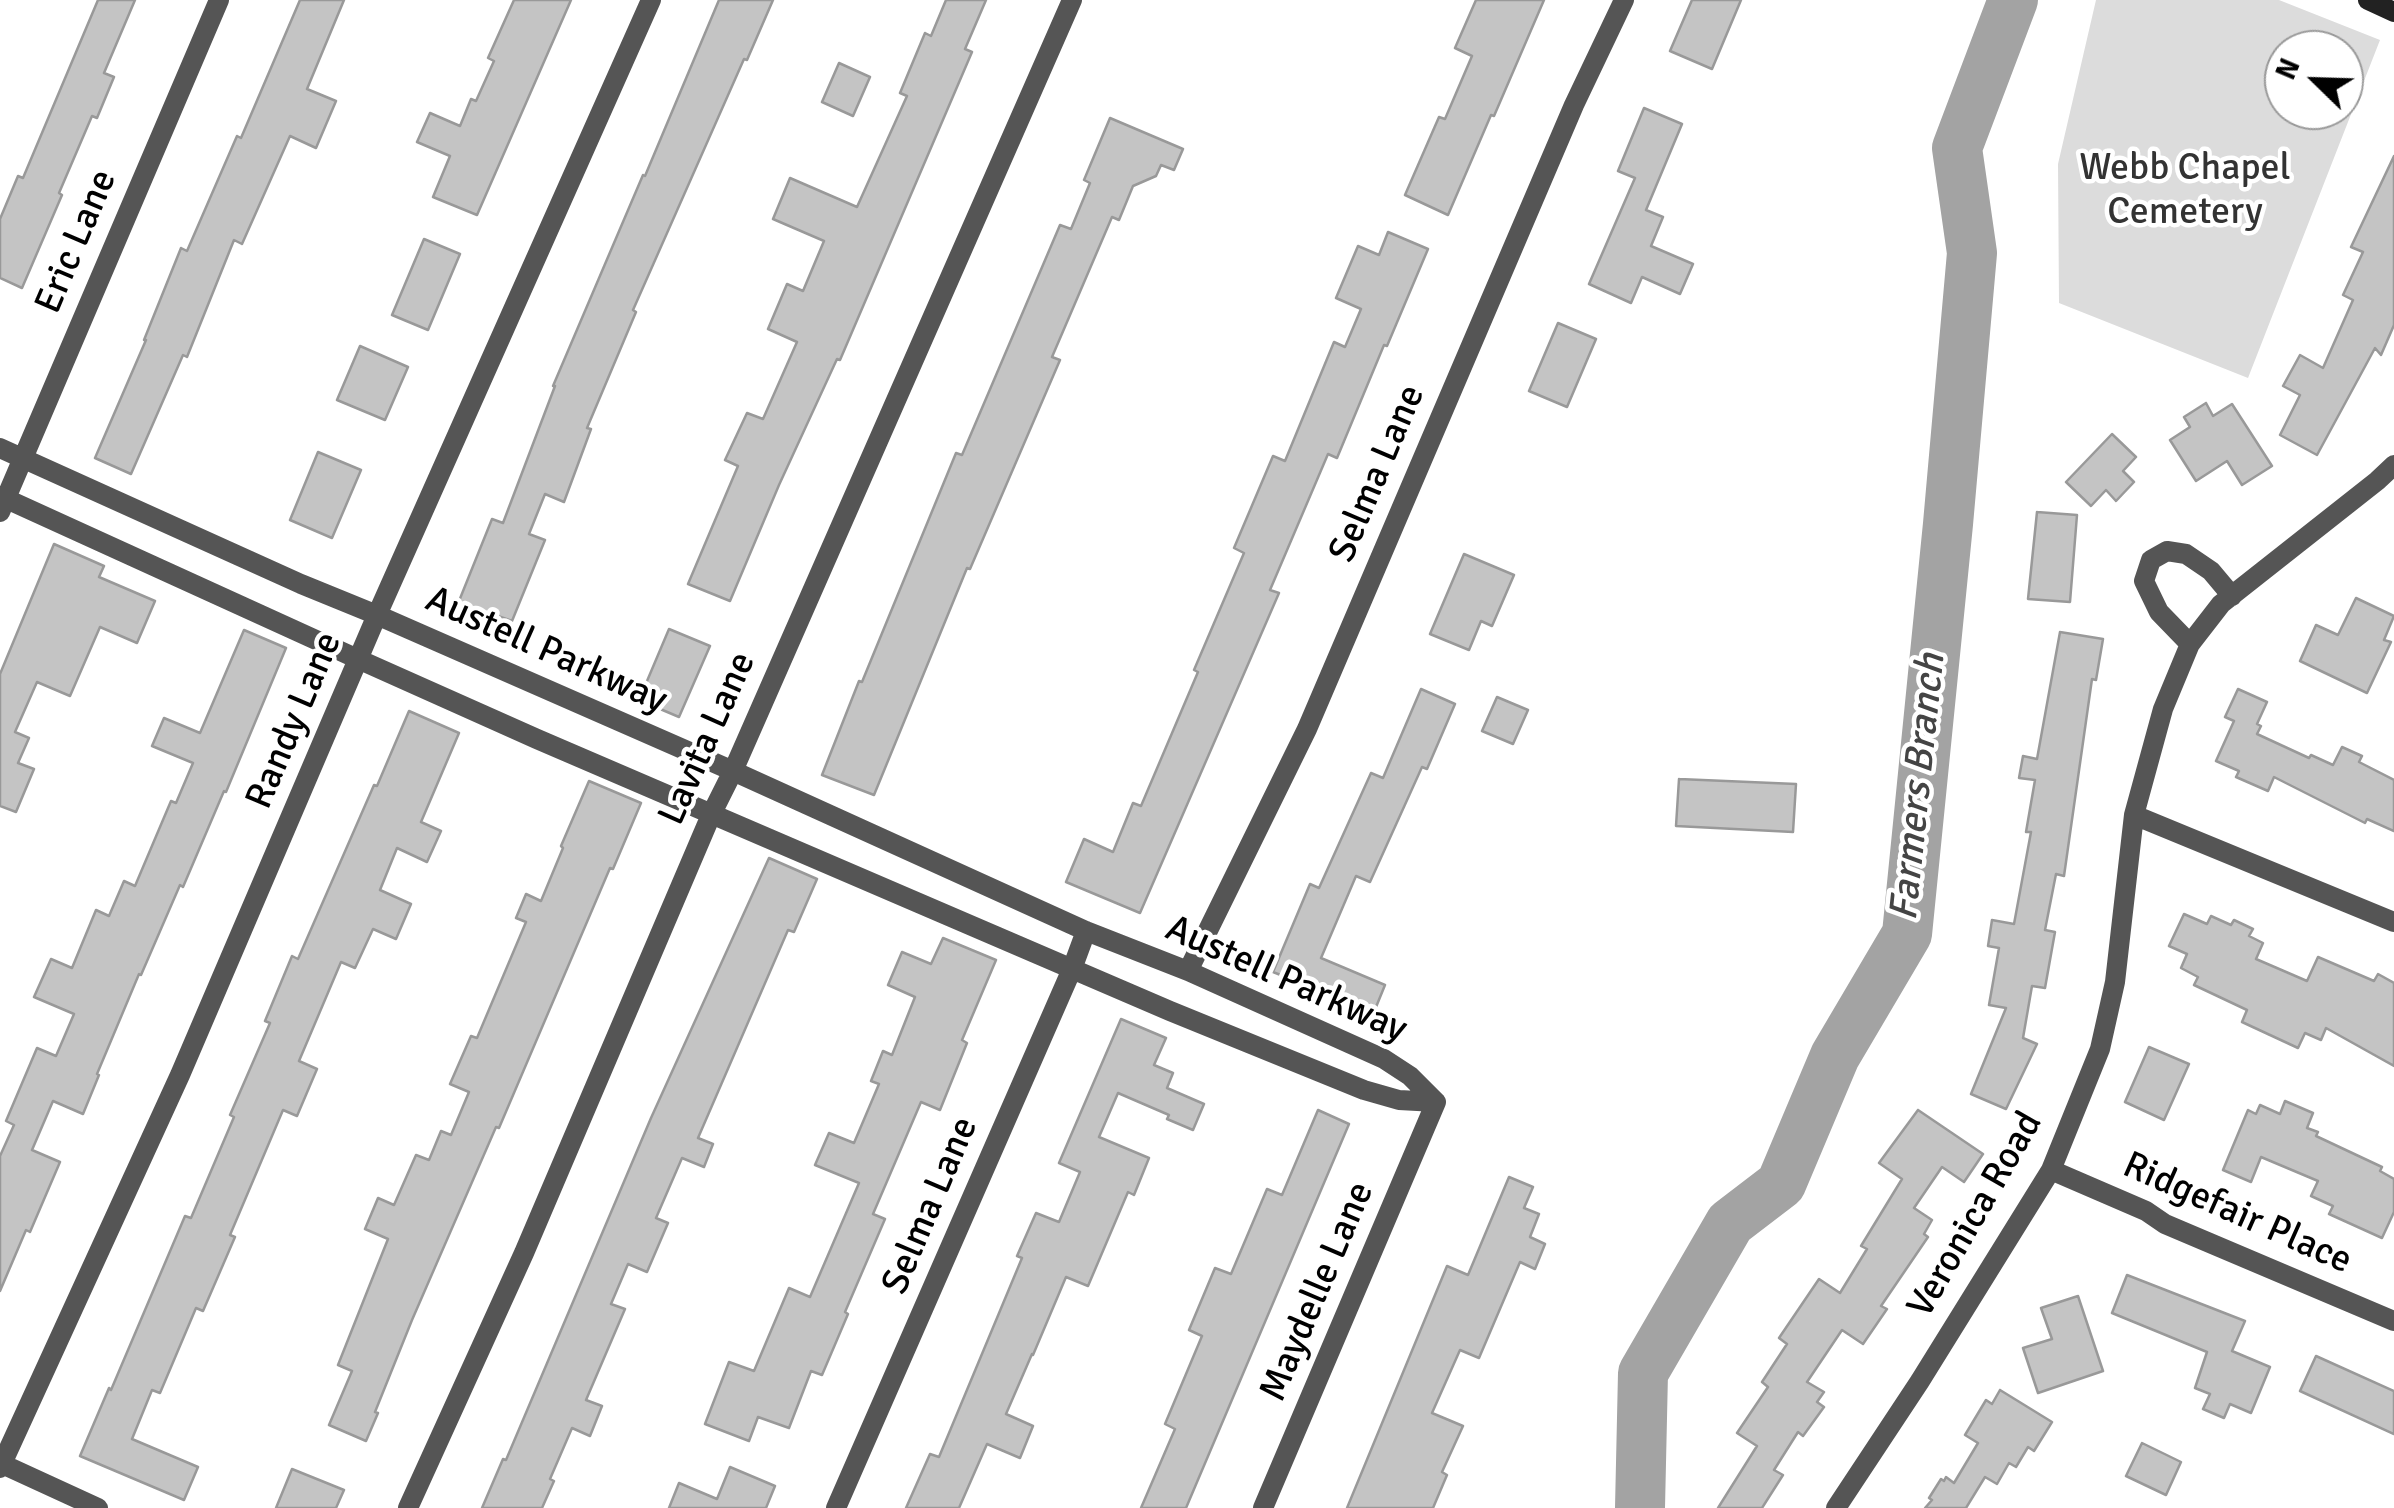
<!DOCTYPE html>
<style>
body{margin:0}
#map{position:relative;width:2394px;height:1508px;overflow:hidden;background:#fff;font-family:Signika,sans-serif}
canvas{display:block}
.north{position:absolute;left:2264px;top:30px;width:100px;height:100px;box-sizing:border-box;background:#fff;border:2px solid #999;border-radius:50%;rotate:293deg;font-size:28px;font-weight:700;line-height:40px;text-align:center;color:#000}
.north::after{content:'';display:block;margin:auto;width:35px;height:45px;background:#000;clip-path:polygon(50% 0,100% 100%,50% 72%,0 100%)}
</style>
<div id="map">
<canvas width="2394" height="1508"></canvas>
<div class="north">N</div>
</div>
<script>
const context = document.querySelector('canvas').getContext('2d');
context.lineJoin = 'round';
function fill(path, color) { context.fillStyle = color; context.fill(path, 'evenodd'); }
const toPath = rows => new Path2D(rows.map(r => 'M' + r).join(''));
function strokePath(path, color, width, dash) { context.strokeStyle = color; context.lineWidth = width; context.lineCap = dash ? 'butt' : 'round'; context.setLineDash(dash || []); context.stroke(path); }
function drawText(font, color, halo, rows, align = 'center') {
  context.font = font + ' Signika,sans-serif'; context.lineWidth = 9; context.setLineDash([]); context.textBaseline = 'middle'; context.strokeStyle = halo; context.fillStyle = color; for (const [text, x, y, turn = 0] of rows) {
    context.save(); context.translate(x, y); context.rotate((+turn || 0) * Math.PI / 180); context.textAlign = isNaN(turn) ? turn : align; if (halo) context.strokeText(text, 0, 0); context.fillText(text, 0, 0); context.restore();
  }
}
const green = toPath([
 [2096,0,2279,0,2380,40,2248,378,2059,303,2058,164],
 [2284,50,2344,50,2344,110,2284,110]
]);
const river = toPath([
 [1640,1508,1643,1373,1730,1223,1781,1184,1835,1056,1907,934,1948,524,1972,253,1957,148,2013,0]
]);
const building = toPath([
 [98,0,135,0,104,73,114,77,97,118,92,116,59,193,62,195,22,288,0,278,0,219,18,176,23,178,98,0],
 [300,0,344,0,307,89,336,101,316,148,290,136,242,244,234,240,187,357,183,355,131,474,95,458,146,340,144,340,181,248,187,251,237,136,241,138,300,0],
 [514,0,571,0,477,215,433,197,450,156,417,142,430,113,460,126,471,99,476,101,494,61,488,58,514,0],
 [719,0,773,0,747,60,744,59,633,310,636,312,587,428,591,429,564,502,545,494,529,534,545,540,512,621,495,615,489,630,453,616,492,519,503,523,555,386,553,386,643,175,645,176,719,0],
 [946,0,986,0,965,49,972,52,840,360,837,359,779,485,730,601,688,584,738,466,725,460,747,413,763,419,797,342,768,329,787,284,803,291,824,241,773,219,790,178,857,207,907,96,900,93,925,33,931,36,946,0],
 [1476,0,1544,0,1494,116,1491,115,1448,215,1405,195,1439,117,1445,119,1472,56,1455,48,1476,0],
 [1692,0,1741,0,1712,69,1670,51,1692,0],
 [839,63,870,77,853,116,822,102,839,63],
 [1644,108,1682,124,1646,210,1663,217,1651,246,1693,264,1680,294,1642,277,1631,303,1589,284,1635,178,1618,171,1644,108],
 [1110,118,1183,149,1174,170,1161,165,1156,176,1133,186,1119,220,1112,217,1052,357,1060,360,970,569,967,568,874,795,822,775,859,681,862,682,956,453,962,455,1060,225,1071,229,1090,183,1084,180,1110,118],
 [2394,156,2394,325,2381,355,2375,348,2317,455,2280,435,2300,395,2283,386,2300,355,2323,368,2353,300,2343,295,2363,252,2351,247,2394,156],
 [1388,232,1428,249,1387,346,1384,345,1337,458,1328,454,1270,590,1279,593,1140,913,1066,882,1084,839,1113,852,1133,803,1141,806,1198,672,1194,670,1244,553,1234,548,1273,456,1285,461,1334,342,1345,347,1361,309,1336,298,1358,246,1379,255,1388,232],
 [424,239,460,254,428,330,392,315,424,239],
 [1558,323,1596,339,1567,407,1529,391,1558,323],
 [360,346,408,367,385,420,337,400,360,346],
 [2206,403,2213,416,2232,404,2272,466,2242,485,2227,461,2196,481,2170,440,2190,427,2184,417,2206,403],
 [2112,434,2136,457,2123,471,2134,482,2116,501,2106,490,2091,506,2066,482,2112,434],
 [318,452,361,470,332,538,290,520,318,452],
 [2037,512,2077,515,2070,602,2028,599,2037,512],
 [54,544,104,566,99,577,155,601,137,643,100,627,70,696,37,682,15,732,29,738,18,763,34,769,16,812,0,806,0,674,54,544],
 [1464,554,1514,575,1492,626,1481,621,1469,650,1430,634,1464,554],
 [2356,598,2394,616,2384,640,2391,642,2367,693,2300,661,2316,625,2338,635,2356,598],
 [669,629,710,646,679,717,639,700,669,629],
 [244,630,286,648,226,792,224,791,183,887,180,885,141,975,139,974,97,1074,99,1075,83,1114,53,1101,32,1150,60,1162,30,1232,26,1230,0,1291,0,1156,14,1125,6,1121,37,1048,56,1056,74,1014,34,997,51,959,72,968,96,910,109,916,124,881,135,886,171,801,176,803,193,763,152,746,164,718,200,733,244,630],
 [2060,632,2103,639,2096,680,2092,679,2064,876,2056,874,2045,930,2055,932,2045,988,2032,986,2023,1038,2037,1044,2006,1109,1971,1094,2006,1008,1989,1005,1999,948,1988,946,1992,920,2014,924,2031,832,2026,832,2035,780,2019,778,2023,756,2037,759,2060,632],
 [1421,689,1455,704,1427,769,1422,767,1370,882,1356,876,1321,958,1385,985,1374,1012,1273,972,1310,884,1319,888,1371,773,1383,778,1421,689],
 [2238,689,2267,702,2257,724,2261,726,2257,734,2309,758,2311,755,2333,765,2342,747,2362,756,2359,762,2394,780,2394,831,2367,819,2365,823,2274,777,2268,791,2236,777,2239,771,2216,761,2234,721,2225,717,2238,689],
 [1497,697,1528,710,1513,744,1482,731,1497,697],
 [409,711,459,733,421,822,441,831,427,862,397,848,380,890,411,904,396,939,373,929,355,968,341,962,299,1061,317,1069,297,1116,283,1110,230,1235,235,1237,203,1311,196,1308,160,1393,152,1390,132,1439,198,1467,184,1500,80,1456,109,1388,111,1390,185,1216,191,1218,234,1117,230,1115,270,1023,265,1021,292,956,298,959,374,785,377,786,409,711],
 [1679,779,1796,784,1793,832,1676,826,1679,779],
 [589,781,641,803,613,869,610,868,499,1128,496,1127,412,1320,375,1412,378,1413,366,1441,329,1425,352,1371,338,1365,388,1239,365,1229,378,1198,394,1205,416,1155,429,1160,441,1131,451,1135,469,1092,450,1084,471,1036,477,1038,526,922,516,918,526,894,541,901,563,848,561,846,589,781],
 [769,858,817,879,794,932,788,930,698,1138,713,1144,704,1167,682,1158,656,1218,668,1223,647,1272,628,1264,611,1304,625,1309,586,1400,602,1406,590,1436,572,1428,550,1479,554,1481,542,1508,482,1508,503,1459,506,1460,651,1118,769,858],
 [2184,914,2207,924,2211,916,2231,925,2234,920,2253,929,2249,936,2263,943,2256,959,2307,981,2318,957,2374,981,2378,974,2394,983,2394,1066,2326,1028,2321,1040,2305,1033,2298,1048,2242,1022,2247,1010,2194,985,2198,977,2181,968,2187,954,2169,946,2184,914],
 [943,938,996,960,962,1040,967,1043,940,1110,921,1102,873,1214,885,1219,845,1312,848,1314,822,1375,811,1371,789,1428,758,1417,749,1441,705,1424,729,1362,754,1371,789,1288,810,1297,859,1183,815,1165,829,1133,854,1143,879,1084,871,1081,883,1051,892,1055,915,997,888,985,902,952,931,964,943,938],
 [1121,1019,1166,1038,1154,1065,1173,1073,1167,1088,1204,1104,1193,1130,1167,1119,1169,1115,1118,1093,1099,1137,1149,1158,1134,1195,1128,1192,1088,1286,1066,1277,1033,1355,1032,1354,1006,1414,1033,1426,1020,1458,987,1444,959,1508,906,1508,930,1454,939,1457,1022,1258,1017,1256,1036,1213,1059,1222,1080,1172,1059,1163,1121,1019],
 [2149,1047,2189,1064,2164,1120,2125,1102,2149,1047],
 [2285,1101,2313,1113,2307,1128,2318,1132,2316,1136,2382,1167,2380,1171,2394,1179,2394,1212,2382,1238,2329,1214,2333,1206,2311,1196,2318,1181,2261,1157,2251,1182,2223,1170,2248,1110,2256,1114,2260,1105,2280,1114,2285,1101],
 [1318,1110,1349,1124,1186,1508,1141,1508,1175,1429,1165,1424,1202,1336,1189,1330,1215,1268,1231,1274,1267,1189,1282,1195,1318,1110],
 [1918,1110,1983,1154,1964,1182,1942,1167,1914,1208,1932,1220,1924,1234,1928,1237,1881,1306,1887,1309,1863,1344,1842,1330,1807,1382,1824,1392,1817,1402,1824,1407,1803,1436,1798,1432,1774,1470,1783,1475,1762,1508,1718,1508,1757,1446,1737,1433,1768,1387,1762,1382,1787,1344,1779,1338,1819,1279,1840,1293,1867,1249,1861,1246,1902,1179,1879,1163,1918,1110],
 [1509,1177,1533,1187,1524,1208,1539,1214,1530,1237,1545,1244,1535,1269,1520,1262,1479,1358,1460,1350,1432,1413,1463,1426,1442,1472,1447,1475,1433,1508,1347,1508,1447,1266,1468,1275,1509,1177],
 [2127,1275,2245,1321,2232,1351,2270,1367,2251,1413,2230,1404,2224,1418,2203,1409,2210,1394,2195,1388,2207,1352,2112,1313,2127,1275],
 [2078,1296,2103,1371,2038,1393,2023,1348,2052,1339,2041,1308,2078,1296],
 [2316,1356,2394,1391,2394,1434,2300,1391,2316,1356],
 [2000,1390,2052,1422,2034,1451,2028,1447,2016,1467,2009,1463,1997,1484,1985,1477,1966,1508,1925,1508,1932,1500,1929,1498,1941,1479,1944,1481,1946,1477,1954,1483,1978,1443,1965,1435,1986,1400,1992,1404,2000,1390],
 [2142,1443,2181,1462,2166,1495,2126,1476,2142,1443],
 [730,1467,775,1486,766,1508,669,1508,679,1483,717,1499,730,1467],
 [292,1469,344,1490,336,1508,276,1508,292,1469]
]);
const minor = toPath([
 [0,448,301,584,377,615,733,771,1086,931,1188,971,1384,1059,1410,1076,1436,1102],
 [0,496,360,660,537,739,1170,1011,1364,1090,1399,1100,1436,1102],
 [0,512,219,0],
 [2190,644,2159,612,2144,581,2151,560,2167,551,2186,554,2211,571,2232,596],
 [2134,815,2394,922],
 [1188,971,1307,729,1574,105,1624,0],
 [2051,1170,2146,1211,2165,1224,2394,1321],
 [0,1463,98,1508],
 [0,1468,180,1075,377,615,651,0],
 [408,1508,524,1253,711,815,733,771,1072,0],
 [836,1508,1072,969,1086,931],
 [1263,1508,1436,1102],
 [1836,1508,1920,1381,2051,1170,2100,1049,2115,982,2134,815,2163,709,2190,644,2221,604,2377,481,2394,465]
]);
const secondary = toPath([
 [2368,0,2394,12]
]);
const parkNames = [
 ["Webb Chapel",2185,169],
 ["Cemetery",2185,213]
];
const streetNames = [
 ["Eric Lane",77,242,-67],
 ["Selma Lane",1378,474,-67],
 ["Austell Parkway",546,651,24],
 ["Randy Lane",295,721,-67],
 ["Lavita Lane",708,739,-66],
 ["Austell Parkway",1286,980,24],
 ["Selma Lane",931,1206,-67],
 ["Ridgefair Place",2237,1214,24],
 ["Veronica Road",1976,1215,-60],
 ["Maydelle Lane",1318,1292,-67]
];
const waterNames = [
 ["Farmers Branch",1919,787,-84]
];
fill(green, '#dcdcdc');
strokePath(river, '#a3a3a3', 50);
fill(building, '#c4c4c4');
strokePath(building, '#999', 2.5);
strokePath(minor, '#555', 20);
strokePath(secondary, '#222', 20);
drawText('38px', '#333', '#fff', parkNames);
drawText('38px', '#000', '#fff', streetNames);
drawText('italic 40px', '#444', '#fff', waterNames);
</script>
